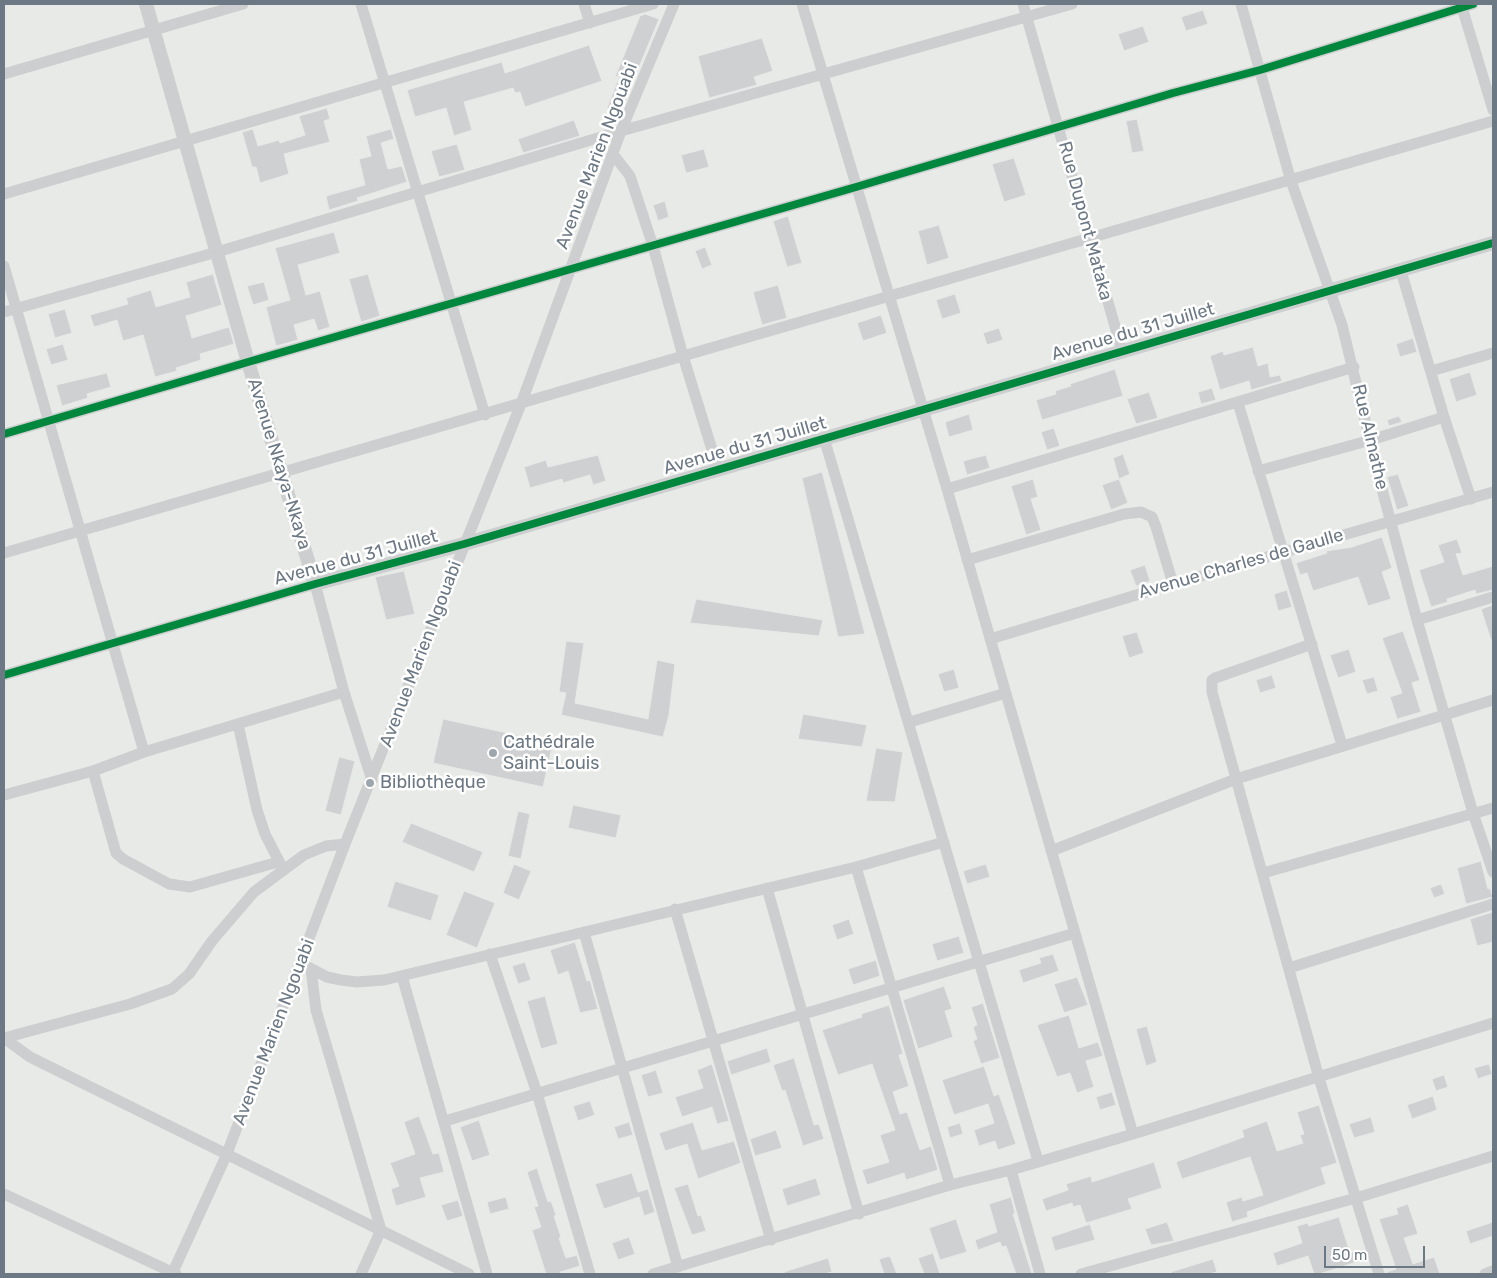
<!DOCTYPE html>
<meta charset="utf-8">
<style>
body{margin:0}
#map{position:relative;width:1497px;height:1278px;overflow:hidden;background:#f9f9f8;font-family:Rubik,sans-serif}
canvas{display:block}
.frame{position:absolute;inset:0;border:5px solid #6c7884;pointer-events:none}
.scale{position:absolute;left:1324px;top:1246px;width:101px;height:22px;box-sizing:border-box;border:2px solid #6c7884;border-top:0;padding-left:6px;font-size:15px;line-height:18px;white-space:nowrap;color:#6c7884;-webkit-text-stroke:4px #fff;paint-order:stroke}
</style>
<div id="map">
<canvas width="1497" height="1278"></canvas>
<div class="frame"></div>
<div class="scale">50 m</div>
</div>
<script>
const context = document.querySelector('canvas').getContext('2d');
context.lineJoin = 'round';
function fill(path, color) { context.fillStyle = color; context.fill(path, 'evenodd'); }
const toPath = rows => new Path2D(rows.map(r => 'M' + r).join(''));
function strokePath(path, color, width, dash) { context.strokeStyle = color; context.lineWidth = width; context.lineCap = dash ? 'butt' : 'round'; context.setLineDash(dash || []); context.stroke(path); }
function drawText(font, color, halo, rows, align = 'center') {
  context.font = font + ' Rubik,sans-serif'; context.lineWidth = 5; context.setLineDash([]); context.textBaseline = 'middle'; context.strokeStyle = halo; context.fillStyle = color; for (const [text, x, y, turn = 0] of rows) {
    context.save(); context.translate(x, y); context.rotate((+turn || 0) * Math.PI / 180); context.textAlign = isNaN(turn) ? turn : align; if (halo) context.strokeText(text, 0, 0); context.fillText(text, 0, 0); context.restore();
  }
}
const green = toPath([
 [4,4,1493,4,1493,1274,4,1274]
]);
const building = toPath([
 [1203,10,1208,24,1186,31,1181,17,1203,10],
 [645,14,659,19,620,113,607,108,620,75,615,77,640,16,645,14],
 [1143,26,1149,42,1124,51,1118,34,1143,26],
 [762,38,773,71,754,77,757,85,709,98,698,56,762,38],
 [589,45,602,81,525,107,520,92,515,93,513,88,464,102,472,130,454,136,446,108,415,117,407,90,502,62,505,73,589,45],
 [327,108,330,119,324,121,330,142,284,154,289,174,260,183,256,167,252,167,242,132,253,129,258,146,279,140,280,143,305,135,299,116,327,108],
 [1137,119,1144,151,1132,153,1126,121,1137,119],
 [574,120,580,136,523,153,518,139,574,120],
 [391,129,394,139,381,143,388,169,402,166,407,182,357,198,358,201,329,210,326,196,365,185,359,159,371,156,366,136,391,129],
 [457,144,465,170,439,177,431,151,457,144],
 [704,149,709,167,686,173,681,155,704,149],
 [1014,158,1026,195,1004,202,992,164,1014,158],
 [665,201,669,217,658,221,653,205,665,201],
 [788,216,802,263,787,267,773,221,788,216],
 [939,225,949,258,927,265,918,231,939,225],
 [334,232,340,253,298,265,306,295,320,291,330,327,318,331,314,319,294,325,298,340,276,346,266,307,290,300,275,248,334,232],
 [705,247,712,265,702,269,695,251,705,247],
 [213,274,222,305,186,316,192,338,229,327,234,344,200,354,201,360,176,368,177,371,155,377,143,335,123,341,117,320,94,327,90,315,128,304,126,298,151,290,156,307,190,297,186,282,213,274],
 [368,274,380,316,361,322,349,279,368,274],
 [264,282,269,300,253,305,247,286,264,282],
 [778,285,787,318,762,325,753,292,778,285],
 [955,294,961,313,942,319,936,300,955,294],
 [65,309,72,333,55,338,48,314,65,309],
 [881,315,887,333,863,341,857,323,881,315],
 [999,328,1003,340,987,345,983,333,999,328],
 [1413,338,1417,352,1400,357,1396,344,1413,338],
 [63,344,68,360,51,365,46,349,63,344],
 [1253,347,1258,366,1268,363,1270,377,1280,375,1282,381,1251,390,1249,381,1220,390,1210,356,1223,351,1224,355,1253,347],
 [1115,369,1123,396,1042,420,1036,400,1056,394,1055,391,1071,386,1070,384,1115,369],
 [1470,372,1477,395,1456,402,1449,379,1470,372],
 [107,373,111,387,87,394,88,398,62,406,56,385,107,373],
 [1212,388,1216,400,1201,404,1198,392,1212,388],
 [1149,392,1158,418,1136,424,1127,399,1149,392],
 [969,414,973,430,949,437,945,422,969,414],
 [1399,416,1402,422,1389,426,1387,420,1399,416],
 [1054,428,1060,446,1047,450,1041,432,1054,428],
 [1123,454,1130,474,1119,479,1113,458,1123,454],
 [598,455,606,481,593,485,590,475,563,483,562,479,530,488,524,467,546,460,548,467,598,455],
 [986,455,990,468,967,475,963,461,986,455],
 [822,472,865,634,838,637,802,478,822,472],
 [1398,474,1409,506,1397,510,1387,477,1398,474],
 [1033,479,1038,497,1031,499,1041,530,1026,535,1011,486,1033,479],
 [1119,479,1128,503,1111,510,1102,485,1119,479],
 [1382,537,1392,568,1382,572,1391,599,1368,606,1358,577,1313,591,1307,573,1300,575,1296,563,1327,553,1326,551,1352,547,1382,537],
 [1457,539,1462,553,1456,554,1463,575,1493,566,1493,590,1476,594,1475,590,1447,599,1448,602,1431,607,1419,570,1444,562,1438,545,1457,539],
 [1145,565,1150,581,1136,586,1130,570,1145,565],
 [404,571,415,614,386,620,375,577,404,571],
 [1287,590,1292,607,1278,611,1274,594,1287,590],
 [696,599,823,620,819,636,690,623,696,599],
 [1493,605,1493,640,1491,640,1481,609,1493,605],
 [1403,631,1420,680,1412,683,1421,712,1397,719,1390,697,1402,693,1382,638,1403,631],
 [1137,632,1144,653,1129,658,1122,636,1137,632],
 [566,641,584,643,575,703,648,719,657,660,675,664,669,715,663,737,561,715,566,693,559,692,566,641],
 [1349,649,1356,672,1338,678,1330,655,1349,649],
 [954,669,959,688,944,692,938,674,954,669],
 [1272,675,1276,688,1260,693,1256,680,1272,675],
 [1374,677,1378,691,1367,694,1362,680,1374,677],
 [803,714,867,725,862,747,798,739,803,714],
 [443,719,553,743,543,787,433,763,443,719],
 [876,748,903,752,895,802,866,801,876,748],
 [339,757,355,761,341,815,325,811,339,757],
 [573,805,621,815,616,838,568,828,573,805],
 [518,811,530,814,521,859,508,856,518,811],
 [411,823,483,852,474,872,402,842,411,823],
 [1481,861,1488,889,1490,888,1493,897,1466,904,1457,868,1481,861],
 [514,864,531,871,519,900,503,893,514,864],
 [986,864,990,877,967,884,963,871,986,864],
 [395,881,439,895,431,921,387,907,395,881],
 [1441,884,1445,894,1434,898,1430,888,1441,884],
 [464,891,495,903,477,948,446,935,464,891],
 [1493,912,1493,942,1477,946,1470,919,1493,912],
 [849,919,854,934,837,940,832,925,849,919],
 [959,936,964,953,937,961,932,944,959,936],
 [575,942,587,981,590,980,598,1009,580,1013,568,971,558,975,550,950,575,942],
 [1053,954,1059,971,1023,983,1019,970,1041,963,1039,958,1053,954],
 [876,960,880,976,853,985,848,969,876,960],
 [525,962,531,980,518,984,512,966,525,962],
 [1077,977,1088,1005,1064,1013,1054,984,1077,977],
 [944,986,952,1009,945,1011,953,1037,918,1049,903,1000,944,986],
 [545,996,558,1044,541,1049,527,1001,545,996],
 [983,1003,1000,1058,981,1064,973,1041,977,1039,973,1027,977,1025,971,1007,983,1003],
 [889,1005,903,1054,899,1055,909,1086,893,1092,900,1114,907,1112,920,1150,931,1146,938,1170,906,1180,904,1173,867,1185,862,1170,889,1162,880,1135,895,1130,872,1064,838,1075,822,1030,862,1017,861,1014,889,1005],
 [1069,1015,1079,1048,1098,1042,1103,1056,1086,1061,1094,1087,1077,1093,1070,1073,1057,1077,1037,1025,1069,1015],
 [1147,1026,1157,1062,1146,1066,1136,1029,1147,1026],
 [767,1048,771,1062,731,1075,727,1061,767,1048],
 [794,1058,814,1125,819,1124,824,1139,803,1146,785,1090,782,1091,773,1065,794,1058],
 [712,1064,729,1121,717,1124,712,1107,682,1117,675,1097,703,1088,697,1070,712,1064],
 [1489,1064,1492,1074,1478,1079,1474,1068,1489,1064],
 [984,1066,994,1096,999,1094,1016,1144,998,1150,995,1141,979,1146,974,1130,994,1123,988,1104,954,1115,942,1080,984,1066],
 [656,1070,663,1093,648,1097,641,1075,656,1070],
 [1444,1075,1448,1087,1436,1091,1432,1079,1444,1075],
 [1112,1092,1116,1105,1100,1110,1096,1097,1112,1092],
 [1433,1096,1437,1110,1412,1119,1407,1105,1433,1096],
 [590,1101,595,1115,578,1121,573,1106,590,1101],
 [1319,1105,1337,1163,1321,1168,1326,1184,1247,1212,1248,1217,1232,1222,1226,1202,1242,1197,1243,1201,1263,1195,1250,1157,1182,1179,1176,1162,1244,1137,1242,1130,1267,1121,1277,1151,1303,1143,1300,1135,1304,1134,1297,1112,1319,1105],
 [419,1116,433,1154,439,1153,444,1172,420,1178,426,1197,396,1206,391,1189,399,1186,390,1163,415,1154,404,1122,419,1116],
 [1371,1117,1375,1132,1354,1138,1349,1124,1371,1117],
 [479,1120,490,1155,472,1161,460,1127,479,1120],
 [629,1122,633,1135,618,1139,614,1127,629,1122],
 [693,1122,702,1150,734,1141,741,1163,698,1179,687,1144,665,1151,659,1133,693,1122],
 [960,1123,963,1134,950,1138,947,1127,960,1123],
 [776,1130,782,1148,755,1156,750,1139,776,1130],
 [1154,1162,1162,1188,1128,1199,1132,1209,1086,1223,1080,1205,1073,1207,1072,1203,1046,1211,1042,1199,1068,1190,1066,1184,1091,1176,1092,1182,1154,1162],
 [537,1168,548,1202,551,1201,556,1215,554,1216,561,1237,559,1238,566,1258,577,1255,580,1266,560,1272,561,1274,546,1274,532,1230,541,1227,534,1207,538,1206,527,1172,537,1168],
 [632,1173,638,1192,648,1189,655,1212,644,1216,639,1197,604,1209,595,1184,632,1173],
 [816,1178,821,1195,787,1206,782,1189,816,1178],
 [688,1184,698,1216,701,1215,706,1231,692,1235,674,1188,688,1184],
 [506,1197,509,1209,490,1214,487,1202,506,1197],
 [1011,1197,1015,1213,1013,1214,1032,1274,1016,1274,1006,1246,1002,1247,1000,1242,978,1250,975,1240,997,1232,989,1204,1011,1197],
 [458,1200,463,1216,447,1221,441,1205,458,1200],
 [1408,1204,1418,1234,1404,1238,1413,1264,1434,1257,1440,1274,1387,1274,1387,1272,1396,1269,1379,1219,1398,1214,1396,1208,1408,1204],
 [1339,1217,1350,1253,1363,1249,1366,1259,1319,1274,1314,1274,1308,1256,1277,1266,1273,1253,1302,1243,1297,1226,1308,1223,1309,1226,1339,1217],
 [956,1219,967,1252,940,1260,929,1228,956,1219],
 [1167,1222,1174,1241,1151,1245,1145,1229,1167,1222],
 [1493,1222,1493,1236,1470,1244,1466,1231,1493,1222],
 [1090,1224,1095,1240,1055,1251,1051,1237,1090,1224],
 [629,1237,635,1254,618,1260,612,1243,629,1237],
 [933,1253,940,1274,924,1274,918,1258,933,1253],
 [890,1256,897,1274,884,1274,879,1259,890,1256],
 [828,1258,832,1272,824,1274,784,1274,784,1272,828,1258],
 [1213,1259,1217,1272,1209,1274,1172,1274,1171,1272,1213,1259]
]);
const minor = toPath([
 [361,4,485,415],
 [584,4,590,23],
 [802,4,947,489,1133,1134],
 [1023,4,1122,351],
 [1241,4,1291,181,1342,325,1379,478,1417,620,1473,813,1493,872],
 [1461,4,1493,110],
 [4,74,243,4],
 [613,154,630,176,653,246,683,356,718,469],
 [4,194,653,4],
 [4,266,144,752],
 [1401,271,1444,417,1471,499],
 [4,312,217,252,621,131,1072,4],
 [1431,371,1493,353],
 [1238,403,1342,745],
 [4,434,248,362,856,187,1173,93,1260,70,1473,4],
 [824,438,1038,1161],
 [1258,471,1371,440,1444,417],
 [947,489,1354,367],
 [4,553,1493,121],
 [967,560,1124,514,1141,512,1152,517,1156,527,1173,584],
 [1417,620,1493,597],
 [990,639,1173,584,1493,492],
 [1312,644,1215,678,1212,680,1212,692,1319,1078,1379,1274],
 [4,675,315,584,344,692,372,780],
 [910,722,1006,693],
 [238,724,257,810,265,834,282,867],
 [93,771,116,853,123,859,169,884,190,887,278,862],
 [4,795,93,771,144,752,344,692],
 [1051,851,1236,779,1493,700],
 [856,867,950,1185],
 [1263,873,1493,808],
 [767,888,859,1214],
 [675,909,771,1240],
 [584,932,678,1267],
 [490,954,537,1093,590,1274],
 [300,963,327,977,341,980,357,982,384,980,856,867,944,842],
 [1289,968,1493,904],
 [311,969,316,1010,381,1230,361,1274],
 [402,976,487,1274],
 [4,1038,30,1057,469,1274],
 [4,1038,130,1004,172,989,189,974,212,941,254,892,304,855,326,846,345,844],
 [445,1121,1075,933],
 [1011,1170,1040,1274],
 [4,1194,176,1274],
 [172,1274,226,1156,345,844,521,404,621,131,674,4],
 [653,1274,950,1185,1011,1170,1133,1134,1493,1023],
 [1081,1274,1356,1198,1493,1156],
 [1485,1274,1493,1271]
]);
const tertiary = toPath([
 [146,4,248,362,315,584,464,544,1493,243]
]);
const cycleway = toPath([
 [4,434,248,362,856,187,1173,93,1260,70,1473,4],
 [4,675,315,584,464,544,1493,243]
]);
const markers = [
 [493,753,5,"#9da5ad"],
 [370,783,5,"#9da5ad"]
];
const streetNames = [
 ["Avenue Marien Ngouabi",597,156,-69],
 ["Rue Dupont Mataka",1085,221,75],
 ["Avenue du 31 Juillet",1133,332,-16],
 ["Rue Almathe",1370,437,77],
 ["Avenue du 31 Juillet",745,446,-16],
 ["Avenue Nkaya-Nkaya",279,464,73],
 ["Avenue du 31 Juillet",356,558,-15],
 ["Avenue Charles de Gaulle",1241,564,-16],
 ["Avenue Marien Ngouabi",421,654,-69],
 ["Avenue Marien Ngouabi",274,1032,-69]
];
const poiNames = [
 ["Cathédrale",503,743],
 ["Saint-Louis",503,764],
 ["Bibliothèque",380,783]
];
fill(green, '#e7eae6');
fill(building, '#cfd0d1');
strokePath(building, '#e8e8e8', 1);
strokePath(minor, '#cdcecf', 11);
strokePath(tertiary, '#cdcecf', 14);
strokePath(cycleway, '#00873e', 8);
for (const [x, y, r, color] of markers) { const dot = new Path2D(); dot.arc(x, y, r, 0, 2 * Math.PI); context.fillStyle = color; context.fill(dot); strokePath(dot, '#fff', 2); }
drawText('18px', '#6c7884', '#fff', streetNames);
drawText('18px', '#6c7884', '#fff', poiNames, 'left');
</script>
